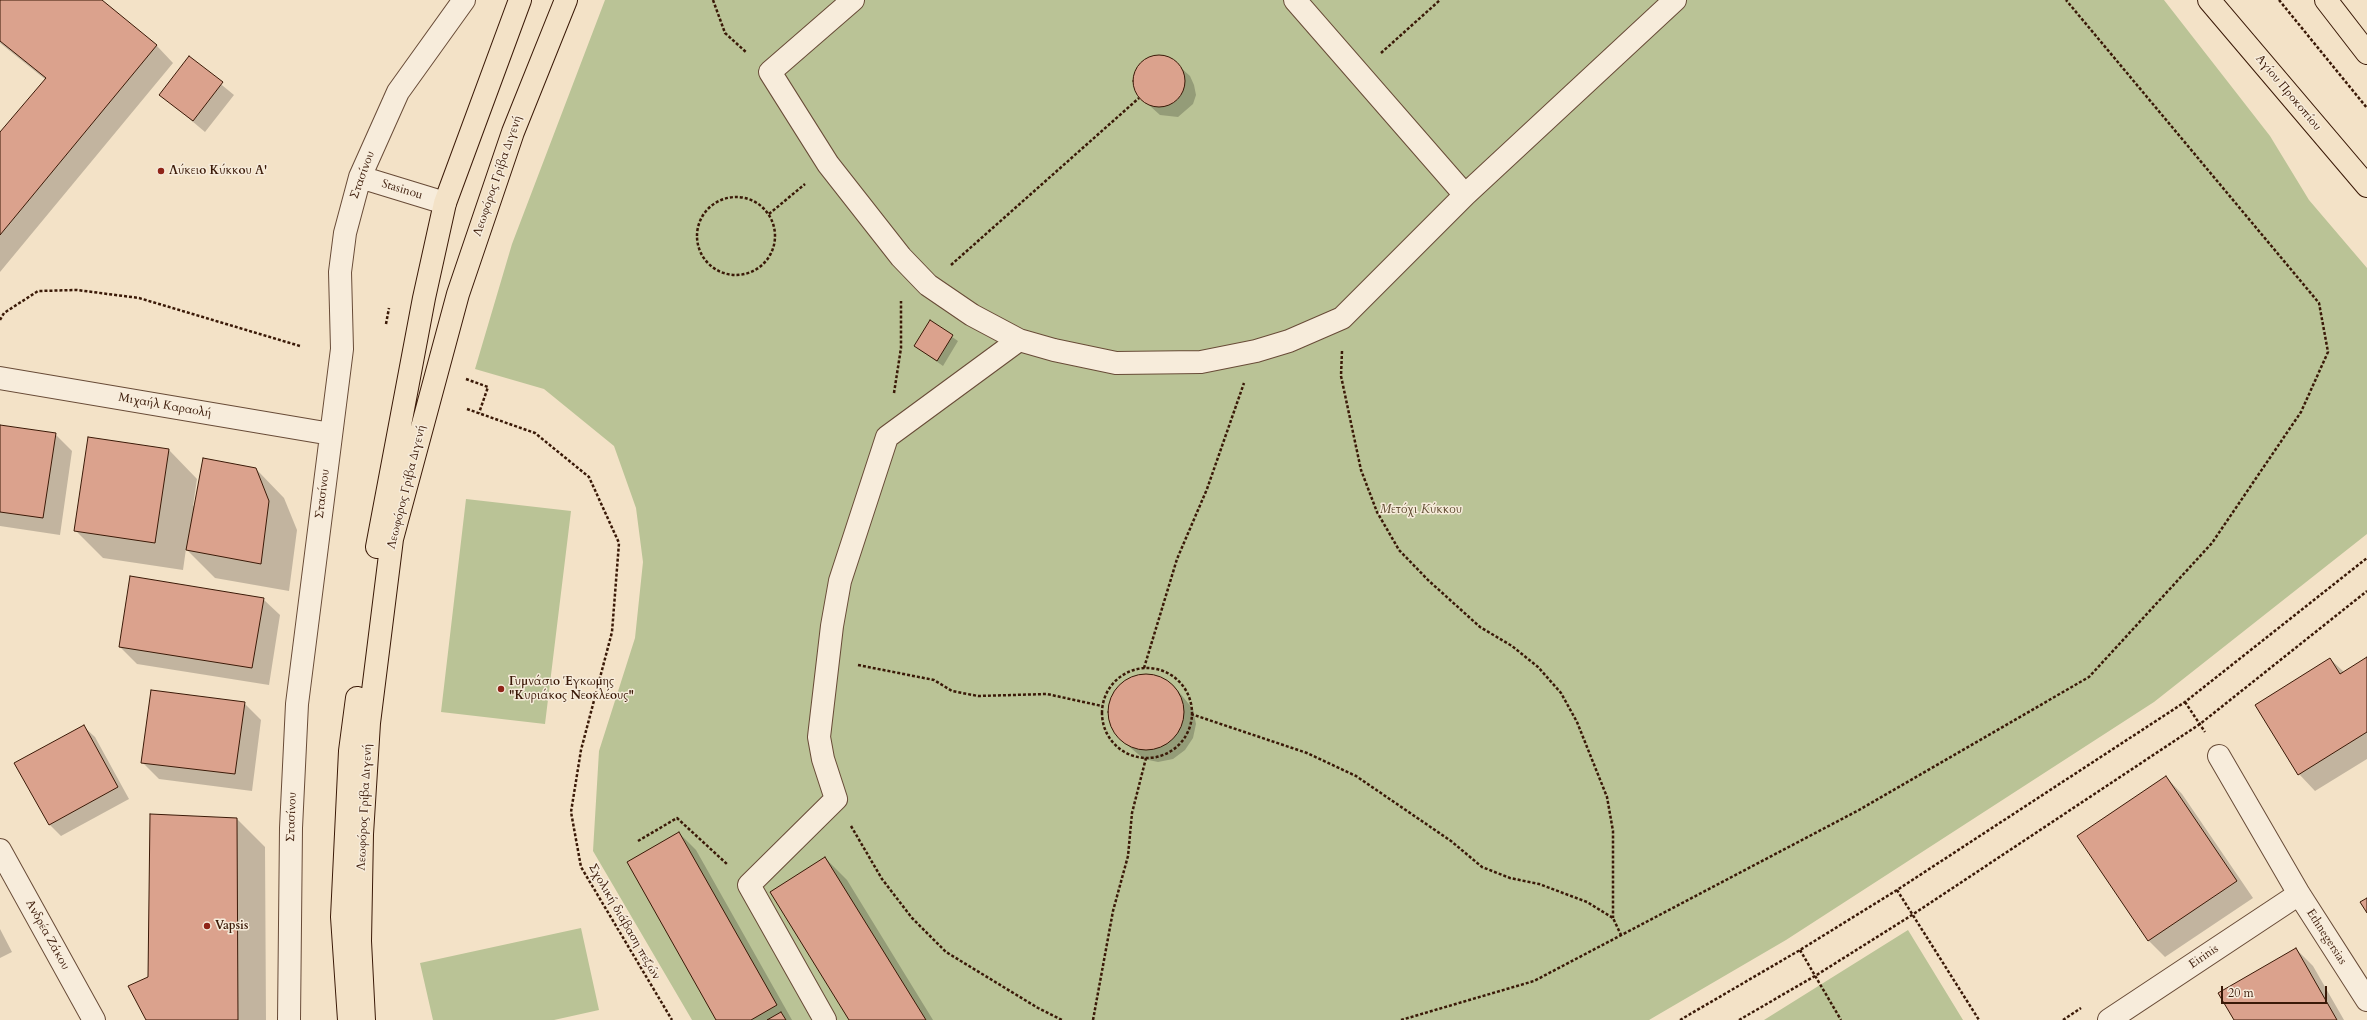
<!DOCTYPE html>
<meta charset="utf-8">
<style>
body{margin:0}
#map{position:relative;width:2367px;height:1020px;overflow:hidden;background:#f3e2c7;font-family:Cardo,serif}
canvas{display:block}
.scale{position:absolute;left:2221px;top:986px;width:106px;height:18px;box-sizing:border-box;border:2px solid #3a1907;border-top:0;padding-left:5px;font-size:12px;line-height:14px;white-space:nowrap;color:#3a1907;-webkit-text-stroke:3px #f7ecdb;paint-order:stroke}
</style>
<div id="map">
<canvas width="2367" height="1020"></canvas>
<div class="scale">20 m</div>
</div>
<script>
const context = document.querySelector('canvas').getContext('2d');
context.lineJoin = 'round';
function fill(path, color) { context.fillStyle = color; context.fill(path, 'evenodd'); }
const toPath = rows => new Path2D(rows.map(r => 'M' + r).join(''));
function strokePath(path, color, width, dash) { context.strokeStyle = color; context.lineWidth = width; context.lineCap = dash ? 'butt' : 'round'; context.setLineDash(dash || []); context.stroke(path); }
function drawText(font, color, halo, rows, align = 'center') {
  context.font = font + ' Cardo,serif'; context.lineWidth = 3; context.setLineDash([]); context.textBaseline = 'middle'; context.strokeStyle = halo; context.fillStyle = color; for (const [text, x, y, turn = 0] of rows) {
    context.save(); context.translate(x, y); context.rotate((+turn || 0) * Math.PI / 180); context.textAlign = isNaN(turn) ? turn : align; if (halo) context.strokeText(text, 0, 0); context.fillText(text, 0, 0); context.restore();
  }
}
const green = toPath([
 [605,0,2164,0,2270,136,2309,200,2367,268,2367,534,2154,702,1786,940,1649,1020,692,1020,593,851,599,751,635,638,643,562,636,508,614,446,544,389,475,369,512,244],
 [466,499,571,511,545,724,441,712],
 [581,928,599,1010,554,1020,433,1020,420,963],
 [1908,930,1963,1020,1764,1020]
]);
const shadow = toPath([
 [0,0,101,0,157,46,173,63,0,272,0,133,46,80,0,43],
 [1151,57,1170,58,1190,76,1194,85,1196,95,1193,104,1178,117,1160,115,1140,97,1135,89,1134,79,1137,70,1142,62],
 [189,58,234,95,205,132,160,94],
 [930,322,958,341,943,366,915,346],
 [0,426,55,434,72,451,60,535,0,526],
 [89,438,169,450,197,479,193,506,256,469,284,498,297,530,289,591,215,578,186,549,183,570,103,558,75,530],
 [263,599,280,615,269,685,137,664,120,647],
 [2367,658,2367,759,2315,791,2299,774,2330,659,2344,672],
 [1146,674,1160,677,1173,685,1193,709,1196,724,1193,738,1185,750,1173,759,1158,762,1144,759,1120,739,1112,727,1109,712,1111,698,1120,686,1132,677],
 [244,703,261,720,252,791,159,779,142,762],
 [83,726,95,737,129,799,61,836,50,825],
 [2166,777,2182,794,2253,898,2165,957,2148,940],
 [151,815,237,819,265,847,266,1020,147,1020],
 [679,833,696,850,792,1020,718,1020],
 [825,858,847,880,933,1020,851,1020],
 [0,929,12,952,0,958],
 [2296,949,2313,966,2344,1020,2235,1020]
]);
const building = toPath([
 [0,0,102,0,157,45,0,235,0,132,46,78,0,41,0,0],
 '1133 81a26 26 0 1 1 52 0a26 26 0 1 1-52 0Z',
 [189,56,223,82,193,121,159,95,189,56],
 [930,320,953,335,937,361,914,346,930,320],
 [0,425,56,433,43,518,0,512,0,425],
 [88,437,169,449,155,543,74,531,88,437],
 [203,458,256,468,269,501,261,564,186,550,203,458],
 [130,576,264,598,252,668,119,647,130,576],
 [2367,657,2367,732,2298,775,2255,705,2330,658,2340,674,2367,657],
 '1108 712a38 38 0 1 1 76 0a38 38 0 1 1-76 0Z',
 [151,690,245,702,235,774,141,763,151,690],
 [84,725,118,787,49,825,14,763,84,725],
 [2166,776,2237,881,2148,941,2077,836,2166,776],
 [150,814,237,818,238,1020,146,1020,128,986,148,977,150,814],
 [679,832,777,1005,751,1020,716,1020,627,862,679,832],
 [825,857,926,1020,849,1020,770,892,825,857],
 [2367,898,2367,913,2360,902,2367,898],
 [2296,948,2337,1020,2234,1020,2218,993,2296,948],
 [781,1012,786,1020,767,1020,781,1012]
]);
const path = toPath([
 [713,0,725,33,747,53],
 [2279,0,2367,108],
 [1381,53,1440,0],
 '697 236a39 39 0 1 1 78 0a39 39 0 1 1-78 0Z',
 [769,214,805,184],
 [951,265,1139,98],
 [0,320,4,313,38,291,77,290,139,298,300,346],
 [386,324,389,308],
 [1342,351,1341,376,1361,470,1377,512,1399,550,1428,580,1480,627,1512,646,1538,667,1561,693,1577,722,1607,797,1613,831,1613,918],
 [466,379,488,387,479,413],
 [894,393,901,348,901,301],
 [467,409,535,433,589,477,619,543,612,632,581,750,571,812,581,867,672,1020],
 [858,665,934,680,952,691,978,696,1047,694,1102,706],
 [1144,668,1177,559,1207,489,1244,383],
 '1102 713a45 45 0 1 1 90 0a45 45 0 1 1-90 0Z',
 [2185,702,2205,732],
 [1191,714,1307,753,1356,776,1451,841,1482,867,1510,878,1539,884,1587,902,1613,918,1621,935],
 [851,826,882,879,912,918,946,952,1038,1008,1062,1020],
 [638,841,677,818,728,865],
 [1897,890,1979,1020],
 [1800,950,1841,1020],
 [1093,1020,1113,911,1128,856,1132,813,1146,758],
 [1401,1020,1534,981,1859,810,2089,677,2212,543,2301,412,2328,352,2319,303,2066,0],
 [1680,1020,1800,950,1897,890,2185,702,2367,558],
 [1739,1020,1815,976,1912,915,2200,724,2367,591],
 [2063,1020,2081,1008]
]);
const minor = toPath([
 [853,0,770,72,828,164,901,257,928,285,972,315,1019,340,1054,350,1116,363,1201,362,1256,351,1289,341,1342,318,1465,195,1675,0],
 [1295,0,1465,195],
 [360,177,445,203],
 [0,378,331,434],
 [2219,756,2299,894,2367,1000],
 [0,850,94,1020],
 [289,1020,291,828,297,704,342,349,340,272,345,233,360,177,398,92,464,0],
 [825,1020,749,885,836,799,823,759,819,737,832,626,840,581,887,437,1019,340],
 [2109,1020,2299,894]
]);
const major = toPath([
 [2209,0,2367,186],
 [2326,0,2367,53],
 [377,547,424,298,445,203,520,0],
 [349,1020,342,917,350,751,357,698],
 [364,1020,360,941,362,834,369,723,392,539,458,294,513,132,566,0]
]);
const markers = [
 [161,171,4,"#8f2418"],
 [501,689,4,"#8f2418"],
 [207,926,4,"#8f2418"]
];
const streetNames = [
 ["Αγίου Προκοπίου",2288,93,50],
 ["Στασίνου",363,175,-70],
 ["Λεωφόρος Γρίβα Διγενή",498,176,-71],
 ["Stasinou",402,190,17],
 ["Μιχαήλ Καραολή",165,406,10],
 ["Λεωφόρος Γρίβα Διγενή",407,487,-76],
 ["Στασίνου",323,494,-83],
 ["Λεωφόρος Γρίβα Διγενή",365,807,-87],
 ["Στασίνου",292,817,-88],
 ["Σχολική διάβαση πεζών",624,922,60],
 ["Ανδρέα Ζάκου",47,935,61],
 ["Ethnegersias",2326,937,57],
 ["Eirinis",2204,957,-34]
];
const poiNames = [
 ["Λύκειο Κύκκου Α'",169,171],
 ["Γυμνάσιο Έγκωμης",509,682],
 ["\"Κυριάκος Νεοκλέους\"",509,696],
 ["Vapsis",215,926]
];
const parkNames = [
 ["Μετόχι Κύκκου",1421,510]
];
fill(green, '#bac396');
fill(shadow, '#0003');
fill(building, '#dba28d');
strokePath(building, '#3a1907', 1);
strokePath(minor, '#684b37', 24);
strokePath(major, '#3a1907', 24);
strokePath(path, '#3a1907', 2.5, [3, 2]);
strokePath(minor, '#f7ecdb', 22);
strokePath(major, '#f3e2c7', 22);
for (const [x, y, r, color] of markers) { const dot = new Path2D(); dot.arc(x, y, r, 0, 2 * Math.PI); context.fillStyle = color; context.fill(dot); strokePath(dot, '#f7ecdb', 1.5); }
drawText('12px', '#3a1907', '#f7ecdb', streetNames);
drawText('bold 12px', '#3a1907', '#f7ecdb', poiNames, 'left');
drawText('italic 12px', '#604c32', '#f7ecdb', parkNames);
</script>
